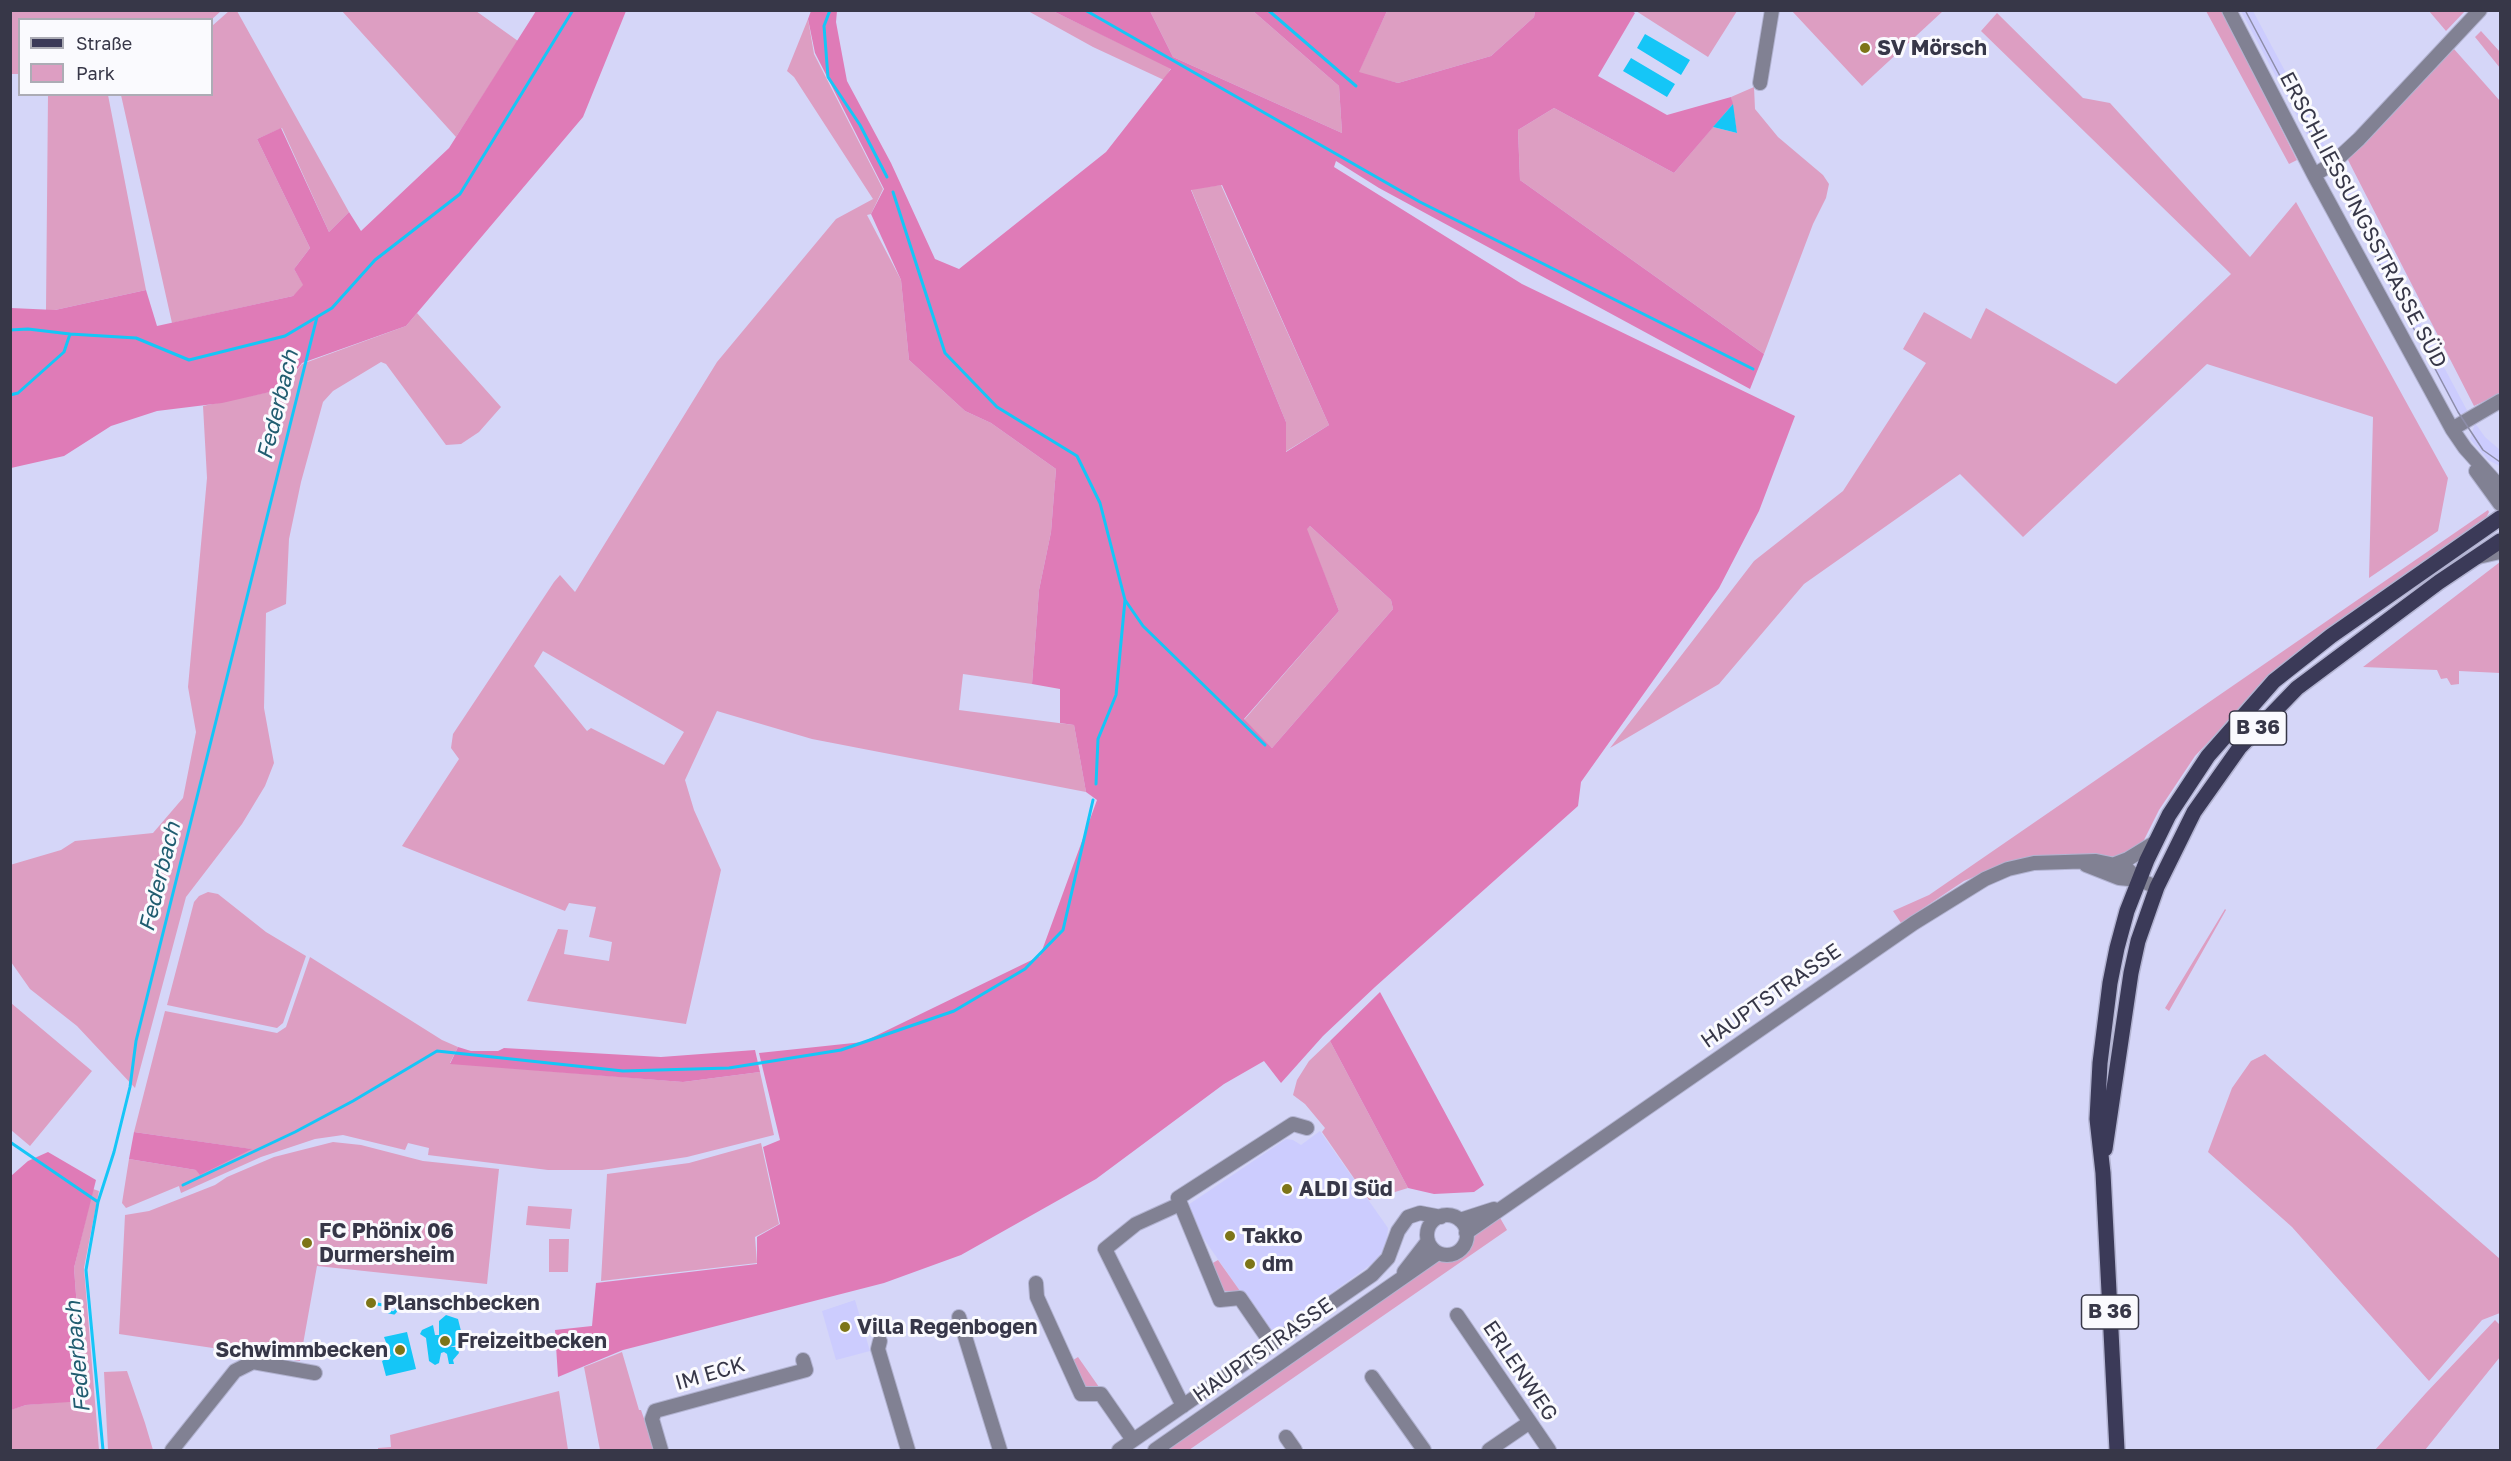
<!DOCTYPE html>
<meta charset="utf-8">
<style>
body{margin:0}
#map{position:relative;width:2511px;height:1461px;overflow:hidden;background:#d5d6f8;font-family:"Golos Text",sans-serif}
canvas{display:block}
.frame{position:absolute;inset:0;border:12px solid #373748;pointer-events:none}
.legend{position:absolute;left:18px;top:18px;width:195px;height:78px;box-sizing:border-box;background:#fafafe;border:2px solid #acacb5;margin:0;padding:8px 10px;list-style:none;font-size:18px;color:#373748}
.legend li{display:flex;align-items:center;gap:12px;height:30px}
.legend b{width:30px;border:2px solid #acacb5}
</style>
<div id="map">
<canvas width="2511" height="1461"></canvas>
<div class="frame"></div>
<ul class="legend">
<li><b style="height:8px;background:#3b3a58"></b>Straße</li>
<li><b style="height:16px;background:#dd9ec2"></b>Park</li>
</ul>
</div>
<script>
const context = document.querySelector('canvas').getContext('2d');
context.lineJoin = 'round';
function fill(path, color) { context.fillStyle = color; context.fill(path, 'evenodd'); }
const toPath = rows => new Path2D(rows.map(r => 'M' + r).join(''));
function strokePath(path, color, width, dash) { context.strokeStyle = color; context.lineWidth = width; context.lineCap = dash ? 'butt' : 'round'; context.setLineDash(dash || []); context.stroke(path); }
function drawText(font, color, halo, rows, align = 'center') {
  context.font = font + ' "Golos Text",sans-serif'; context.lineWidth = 6; context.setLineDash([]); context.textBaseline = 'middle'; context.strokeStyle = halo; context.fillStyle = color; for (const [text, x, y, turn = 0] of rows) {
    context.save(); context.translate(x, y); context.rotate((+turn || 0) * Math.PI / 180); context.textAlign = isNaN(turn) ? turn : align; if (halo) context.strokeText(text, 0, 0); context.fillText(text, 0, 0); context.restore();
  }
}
const built = toPath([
 [2241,11,2253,11,2325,146,2313,146],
 [2337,167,2469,414,2458,414,2331,177],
 [2475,423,2485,437,2500,450,2500,466,2488,460,2470,439],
 [1320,1131,1388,1228,1387,1240,1383,1251,1373,1263,1271,1336,1186,1213,1188,1205,1286,1139,1293,1140,1301,1145],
 [855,1300,870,1351,836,1360,822,1311]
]);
const green = toPath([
 [10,11,11,10,221,11,211,20,20,20,19,74,11,74],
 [229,11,237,11,349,212,329,232,282,128,257,139,310,248,294,269,304,286,293,296,172,323,121,95,212,94,212,26],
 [342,11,476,11,518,41,456,137],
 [1028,11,1053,11,1171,68,1164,80,1093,47],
 [1150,11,1253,11,1339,86,1342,133,1173,57],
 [1387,11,1535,11,1534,17,1491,56,1398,83,1358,73],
 [1636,11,1737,11,1708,57],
 [1792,11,1943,11,1862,86],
 [2206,11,2222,11,2297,160,2289,164],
 [2429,11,2428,11,2465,11,2446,31],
 [1997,13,2083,98,2110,103,2250,257,2296,202,2448,478,2438,531,2369,578,2373,417,2207,364,2023,537,1960,474,1804,584,1719,684,1610,748,1754,561,1843,491,1926,363,1903,349,1924,312,1971,339,1986,308,2116,384,2231,274,1981,31],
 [808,19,814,54,883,189,871,214,867,215,901,280,909,360,965,411,991,423,1056,469,1051,532,1039,590,1032,684,963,674,959,710,1074,725,1086,792,812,739,717,711,685,780,694,810,721,870,686,1024,527,1001,558,929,568,930,564,954,609,961,612,942,589,937,596,907,569,903,565,911,402,846,459,759,451,748,453,734,554,582,560,575,575,592,717,362,836,219,873,199,794,77,787,71],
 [543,651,684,732,664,765,591,728,587,731,534,666],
 [2481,31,2500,52,2500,68,2475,37],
 [2454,49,2500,101,2500,394,2474,406,2346,156],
 [1754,87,1755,109,1778,137,1823,175,1829,184,1826,198,1813,224,1764,354,1520,180,1518,130,1554,108,1674,173,1713,127,1737,133,1731,97],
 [48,95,108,95,146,290,55,310,46,310],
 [1221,185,1329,425,1285,452,1286,422,1191,189],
 [417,313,501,407,479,432,461,444,446,445,386,364,381,362,333,391,323,402,301,482,289,539,286,604,266,613,264,708,274,763,265,786,242,824,186,897,135,1088,77,1026,30,989,11,962,10,865,61,850,75,841,153,833,183,798,196,732,188,687,207,478,203,406,283,389,302,364,406,326],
 [2488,510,2489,512,2485,520,2256,692,2195,756,2159,810,2143,842,2136,849,2116,857,2044,855,2013,861,1964,881,1901,923,1893,911,1929,895],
 [1310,526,1391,600,1393,609,1272,748,1244,720,1339,611,1306,529],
 [2500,562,2500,673,2459,671,2459,684,2451,685,2447,678,2441,679,2437,670,2363,667],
 [208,892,218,894,266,932,306,956,283,1023,277,1028,167,1005,194,902,199,896],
 [2225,909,2226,910,2169,1011,2165,1008],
 [310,957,442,1040,458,1047,450,1063,683,1082,760,1072,774,1135,687,1157,602,1170,548,1170,428,1155,429,1148,408,1143,405,1150,343,1135,315,1139,261,1157,181,1193,179,1186,126,1208,122,1203,129,1159,196,1170,251,1149,134,1132,165,1011,277,1033,286,1027],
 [11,1003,92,1071,30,1146,11,1130],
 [1330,1041,1408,1188,1369,1200,1322,1132,1325,1128,1305,1104,1293,1095,1297,1080,1309,1061],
 [2265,1054,2500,1259,2500,1313,2482,1320,2429,1381,2292,1227,2208,1152,2232,1088,2251,1061],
 [333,1142,361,1145,423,1161,499,1169,487,1284,317,1266,300,1361,119,1334,125,1215,149,1211,215,1185,227,1177,274,1157],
 [761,1143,779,1224,755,1237,757,1263,601,1281,607,1174,689,1163],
 [93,1189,99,1191,84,1268,99,1450,11,1450,10,1410,26,1405,84,1400,74,1268],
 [528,1206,572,1209,570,1229,526,1225],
 [1499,1216,1507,1230,1189,1450,1167,1450,1439,1258,1454,1256,1462,1252,1472,1233],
 [549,1239,569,1239,568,1272,549,1272],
 [1218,1260,1240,1291,1223,1291,1211,1264],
 [2495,1320,2500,1325,2500,1357,2425,1450,2375,1450,2426,1393],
 [622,1352,639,1410,641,1410,655,1450,600,1450,584,1367],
 [1078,1357,1099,1387,1083,1388,1070,1362],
 [127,1371,145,1423,153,1450,108,1450,104,1372],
 [559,1391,568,1450,378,1450,378,1448,391,1447,390,1435]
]);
const forest = toPath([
 [536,11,626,11,583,117,406,326,302,363,283,389,222,403,157,411,111,426,64,456,11,468,11,308,55,310,146,290,157,326,293,296,303,285,294,269,310,248,257,139,281,128,329,232,349,212,361,231,449,148],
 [811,11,837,11,836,22,847,81,891,163,935,259,959,269,1106,152,1171,69,1053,11,1150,11,1173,57,1342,133,1339,86,1253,11,1387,11,1359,72,1398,83,1491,56,1534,17,1535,11,1632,11,1635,13,1598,76,1667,115,1731,97,1733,104,1674,173,1554,108,1518,130,1520,180,1764,354,1750,389,1379,188,1336,161,1334,167,1522,284,1795,416,1759,511,1719,588,1581,782,1578,806,1375,987,1323,1036,1281,1083,1264,1061,1224,1084,1096,1179,961,1255,884,1283,623,1350,558,1377,555,1330,592,1326,596,1283,757,1264,757,1237,780,1224,763,1147,780,1140,759,1053,863,1042,1040,956,1097,800,1086,792,1074,725,1060,723,1060,689,1032,684,1039,590,1051,532,1056,469,991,423,965,411,909,360,901,280,871,214,884,189,815,53,808,19],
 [1222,185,1329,425,1286,452,1286,422,1191,190],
 [1310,526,1391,600,1393,609,1272,748,1244,719,1339,611,1307,529],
 [1380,992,1484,1185,1474,1192,1434,1194,1408,1188,1330,1041],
 [458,1047,471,1051,498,1051,504,1048,661,1057,755,1050,760,1072,683,1082,450,1064],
 [134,1132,252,1149,200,1175,196,1170,129,1159],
 [48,1152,96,1180,74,1268,84,1401,26,1405,11,1410,11,1176,28,1161]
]);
const water = toPath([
 [1645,34,1690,60,1681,75,1637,48],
 [1631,58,1675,84,1667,97,1623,71],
 [1733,104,1737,133,1713,127],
 [446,1315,458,1319,464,1343,450,1347,457,1347,459,1353,453,1360,454,1364,449,1364,447,1354,444,1352,441,1353,439,1363,435,1365,429,1361,426,1338,420,1334,422,1330,433,1325,435,1335,439,1335,439,1321],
 [407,1332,416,1369,386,1376,382,1361,391,1356,384,1337]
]);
const stream = toPath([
 [830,10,824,26,828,77,860,125,887,177],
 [1085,10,1420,202,1753,369],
 [1268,10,1356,86],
 [893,192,945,353,997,407,1077,456,1100,503,1125,600,1143,626,1265,745],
 [10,330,28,329,70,334],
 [10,395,18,393,64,352,70,334,136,338,189,360,285,336,332,308,375,260,460,194,573,10],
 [1096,784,1098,739,1116,695,1125,600],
 [10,1142,98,1202],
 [183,1185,295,1132,353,1101,437,1051,623,1071,729,1068,841,1050,954,1011,1025,969,1063,930,1093,800],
 [377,1304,389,1306,388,1295],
 [387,1307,389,1312,394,1313,404,1301],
 [103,1450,86,1270,98,1202,114,1152,130,1087,136,1041,317,317]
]);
const minor = toPath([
 [2229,10,2314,175,2452,429,2465,448,2500,487],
 [1760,83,1772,10],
 [2314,175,2332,164,2359,139,2480,10],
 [2452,429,2500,401],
 [2476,471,2500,504],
 [2478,557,2500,552],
 [2115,864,2128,859,2154,843],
 [2086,865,2119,878,2139,880,2157,887],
 [1180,1204,1136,1224,1105,1249,1183,1406],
 '1427 1235a20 20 0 1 1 40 0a20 20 0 1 1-40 0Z',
 [1460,1220,1494,1209],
 [1466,1233,1914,923,1985,879,2008,869,2034,863,2096,861,2125,867,2139,880],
 [1404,1272,1428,1241],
 [1036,1283,1037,1297,1081,1394,1101,1394,1133,1440],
 [1457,1315,1549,1450],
 [959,1317,1000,1450],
 [880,1341,878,1349,908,1450],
 [1271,1343,1240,1298,1220,1300,1178,1198,1293,1124,1307,1128],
 [1372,1377,1424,1450],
 [1286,1437,1295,1450],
 [172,1450,235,1371,253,1362,315,1373],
 [661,1450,652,1419,655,1411,806,1370,803,1360],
 [1119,1450,1372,1275,1388,1258,1398,1231,1408,1217,1420,1213,1441,1217],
 [1155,1450,1438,1253],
 [1489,1450,1530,1422]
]);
const major = toPath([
 [2105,1149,2131,973,2138,941,2157,887,2194,812,2240,747,2297,688,2439,582,2500,541],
 [2117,1450,2103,1173,2097,1119,2100,1063,2110,983,2117,948,2127,911,2147,860,2169,815,2208,756,2274,681,2331,636,2500,518]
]);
const tram = toPath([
 [2245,10,2458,412,2483,450,2500,462]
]);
const markers = [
 [1865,48,6,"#7d7518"],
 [1287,1189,6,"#7d7518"],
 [1230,1236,6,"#7d7518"],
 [307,1243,6,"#7d7518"],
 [1250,1264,6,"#7d7518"],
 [371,1303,6,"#7d7518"],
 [845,1327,6,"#7d7518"],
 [445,1341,6,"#7d7518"],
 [400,1350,6,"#7d7518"]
];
const shields = [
 [2258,728,57],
 [2110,1312,57]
];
const shieldNames = [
 ["B 36",2258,728],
 ["B 36",2110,1312]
];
const poiNames = [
 ["SV Mörsch",1877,48],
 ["ALDI Süd",1299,1189],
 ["FC Phönix 06",319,1231],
 ["Durmersheim",319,1255],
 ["Takko",1242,1236],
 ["dm",1262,1264],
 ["Planschbecken",383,1303],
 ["Villa Regenbogen",857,1327],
 ["Freizeitbecken",457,1341],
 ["Schwimmbecken",388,1350,"right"]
];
const streetNames = [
 ["ERSCHLIESSUNGSSTRASSE SÜD",2363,220,62],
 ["HAUPTSTRASSE",1771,996,-35],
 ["HAUPTSTRASSE",1263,1350,-35],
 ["ERLENWEG",1520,1371,56],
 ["IM ECK",710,1374,-16]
];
const waterNames = [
 ["Federbach",278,405,-76],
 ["Federbach",160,877,-76],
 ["Federbach",78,1357,-95]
];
fill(built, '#ccccfe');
fill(green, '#dd9ec2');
fill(forest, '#df7bb7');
fill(water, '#15c6f7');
strokePath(stream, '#15c6f7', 3);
strokePath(minor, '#b2b3d1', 16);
strokePath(major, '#b2b3d1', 18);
strokePath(minor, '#818193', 14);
strokePath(major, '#3b3a58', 15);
strokePath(tram, '#8d8da8', 1.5);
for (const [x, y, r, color] of markers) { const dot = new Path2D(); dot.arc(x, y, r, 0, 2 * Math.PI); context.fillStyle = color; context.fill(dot); strokePath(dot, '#fafafe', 2); }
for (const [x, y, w] of shields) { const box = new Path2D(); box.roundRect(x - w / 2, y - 17, w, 34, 4.5); context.fillStyle = '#fafafe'; context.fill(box); strokePath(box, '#373748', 1.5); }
drawText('bold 20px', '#373748', null, shieldNames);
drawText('bold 21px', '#373748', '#fafafe', poiNames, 'left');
drawText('21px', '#373748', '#fafafe', streetNames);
drawText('italic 22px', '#205c70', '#fafafe', waterNames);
</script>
